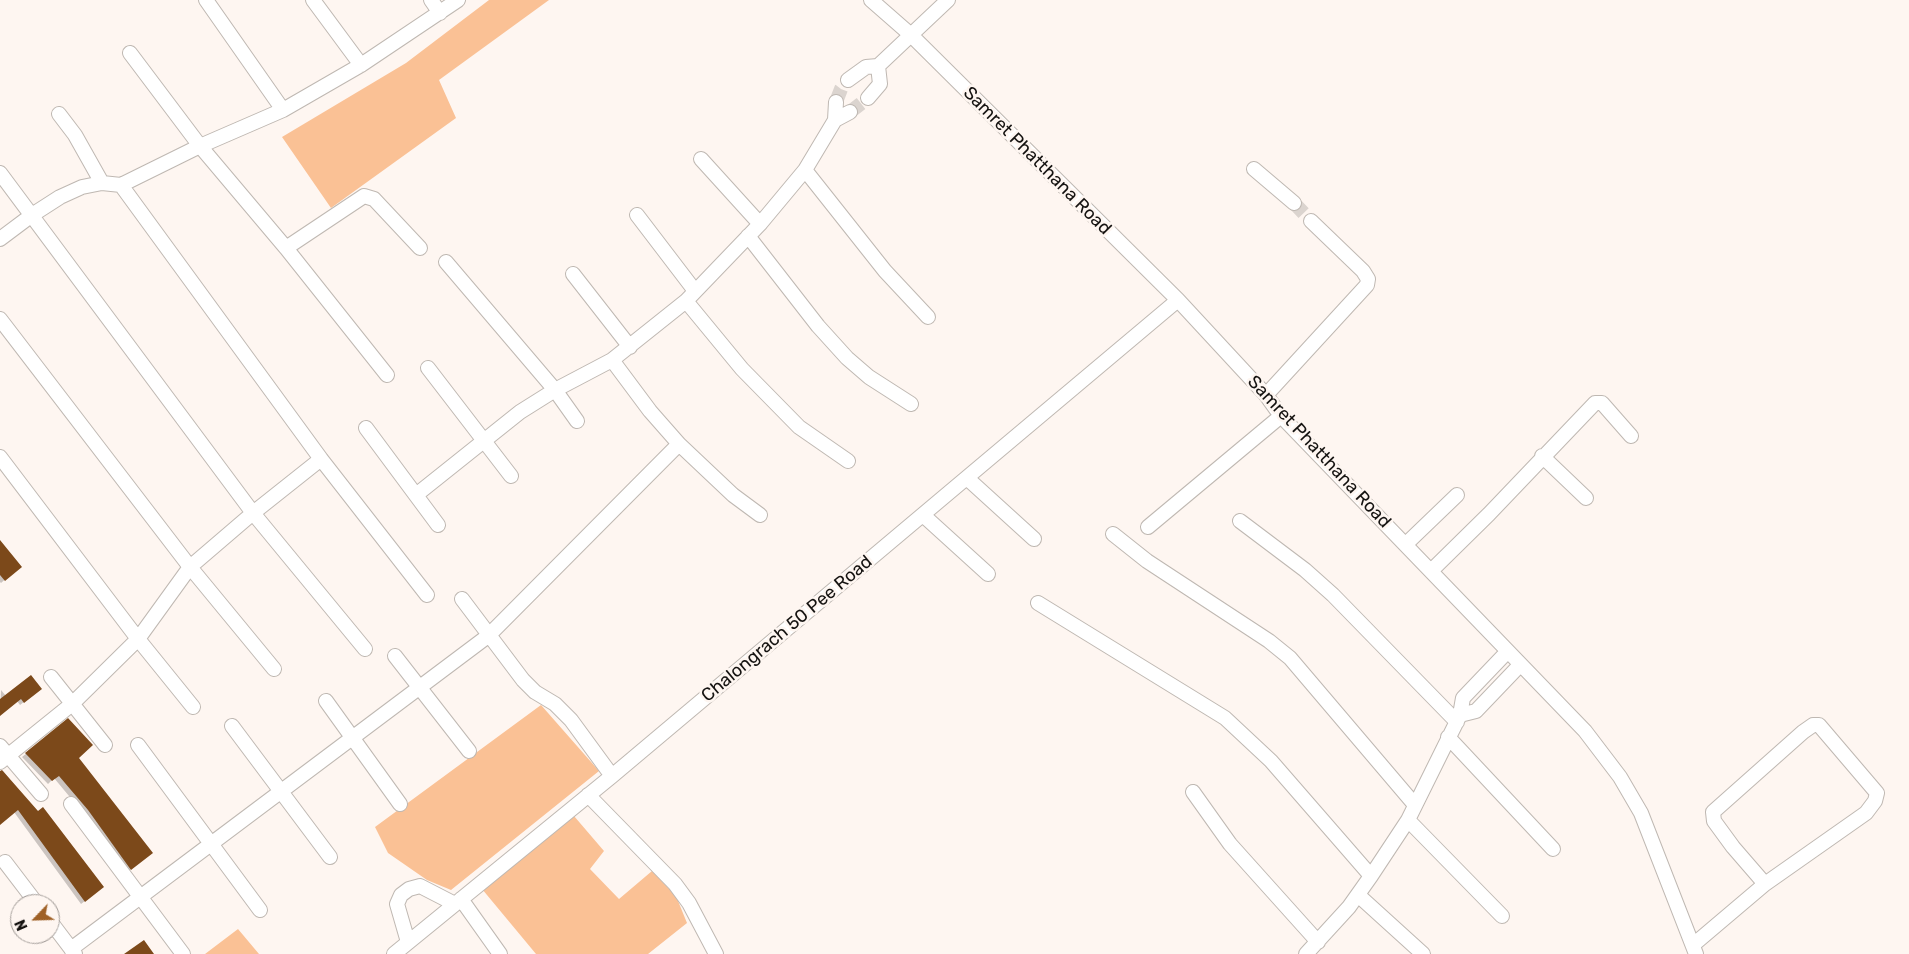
<!DOCTYPE html>
<style>
body{margin:0}
#map{position:relative;width:1909px;height:954px;overflow:hidden;background:#fef6f1;font-family:Rubik,sans-serif}
canvas{display:block}
.north{position:absolute;left:10px;top:894px;width:50px;height:50px;box-sizing:border-box;background:#fef6f1;border:1px solid #a19b97;border-radius:50%;rotate:246deg;font-size:14px;font-weight:700;line-height:20px;text-align:center;color:#151311}
.north::after{content:'';display:block;margin:auto;width:18px;height:22px;background:#9f6127;clip-path:polygon(50% 0,100% 100%,50% 72%,0 100%)}
</style>
<div id="map">
<canvas width="1909" height="954"></canvas>
<div class="north">N</div>
</div>
<script>
const context = document.querySelector('canvas').getContext('2d');
context.lineJoin = 'round';
function fill(path, color) { context.fillStyle = color; context.fill(path, 'evenodd'); }
const toPath = rows => new Path2D(rows.map(r => 'M' + r).join(''));
function strokePath(path, color, width, dash) { context.strokeStyle = color; context.lineWidth = width; context.lineCap = dash ? 'butt' : 'round'; context.setLineDash(dash || []); context.stroke(path); }
function drawText(font, color, halo, rows, align = 'center') {
  context.font = font + ' Rubik,sans-serif'; context.lineWidth = 5; context.setLineDash([]); context.textBaseline = 'middle'; context.strokeStyle = halo; context.fillStyle = color; for (const [text, x, y, turn = 0] of rows) {
    context.save(); context.translate(x, y); context.rotate((+turn || 0) * Math.PI / 180); context.textAlign = isNaN(turn) ? turn : align; if (halo) context.strokeText(text, 0, 0); context.fillText(text, 0, 0); context.restore();
  }
}
const green = toPath([
 [489,0,549,0,439,80,456,118,331,208,282,137,406,63],
 [541,705,599,771,451,890,427,880,388,853,375,827],
 [574,816,604,851,590,869,619,899,652,871,676,896,687,923,648,954,536,954,482,889],
 [238,929,259,954,205,954]
]);
const shadow = toPath([
 [0,542,16,570,1,583,0,582],
 [1,690,6,696,37,692,20,705,17,701,0,715],
 [68,720,78,758,148,856,127,872,84,814,54,778,48,784,22,757],
 [0,771,3,771,99,890,81,904,14,812,0,824]
]);
const building = toPath([
 [0,540,22,567,5,581,0,575],
 [31,675,42,689,24,703,21,699,0,716,0,699],
 [68,718,93,745,79,758,153,853,131,870,88,810,59,776,52,781,25,753],
 [2,770,38,811,43,807,104,887,85,902,18,810,0,825,0,771],
 [144,940,154,954,124,954]
]);
const minorTunnel = toPath([
 [836,102,841,89,848,80],
 [850,112,868,98],
 [1294,203,1311,221]
]);
const minor = toPath([
 [206,0,283,110],
 [313,0,361,65],
 [431,0,440,13],
 [871,0,911,35,1178,300,1266,395,1281,416,1585,731,1620,777,1641,813,1696,954],
 [130,53,200,146,286,248,387,375],
 [848,80,866,67,878,66,948,0],
 [868,98,880,84,878,66],
 [59,114,75,135,102,183],
 [835,120,850,112],
 [701,159,760,224],
 [1254,169,1294,203],
 [805,170,885,271,928,317],
 [0,173,253,513,365,649],
 [121,185,321,459,427,595],
 [637,215,695,291],
 [748,236,818,326,847,358,869,377,911,404],
 [0,239,32,215,60,197,82,187,102,183,121,185,200,146,283,110,361,65,458,0],
 [286,248,364,196,374,199,420,248],
 [446,262,555,390,577,421],
 [573,274,630,347],
 [686,301,742,369,799,427,848,461],
 [0,319,190,567,274,669],
 [612,360,650,411,679,444,733,495,760,515],
 [428,368,511,476],
 [1266,395,1367,285,1368,279,1363,271,1311,221],
 [366,428,438,525],
 [1542,456,1586,498],
 [0,457,138,639,193,707],
 [968,479,1034,539],
 [416,495,520,412,555,390,612,360,686,301,760,224,805,170,835,120,836,102],
 [923,515,988,574],
 [1240,521,1305,570,1333,595,1457,722],
 [1148,527,1281,416],
 [1113,534,1147,561,1269,641,1290,658,1415,805],
 [1406,544,1457,495],
 [1431,571,1489,514,1595,403,1602,403,1631,436],
 [462,599,523,680,535,692,555,704,571,720,612,776],
 [1038,603,1225,718,1271,761,1371,876],
 [395,656,469,751],
 [51,677,105,745],
 [326,701,400,804],
 [1460,715,1476,711,1520,665],
 [232,726,330,857],
 [1448,737,1553,849],
 [138,745,260,910],
 [0,746,41,794],
 [0,762,72,704,138,639,190,567,253,513,321,459],
 [1193,792,1230,844,1318,942],
 [588,795,675,884,689,903,716,954],
 [71,804,183,954],
 [1408,820,1502,916],
 [5,862,37,904],
 [1358,895,1423,954],
 [461,899,500,954],
 [50,921,75,954],
 [408,942,397,904,401,895,409,889,420,886,455,904],
 [1693,945,1765,884,1866,813,1875,801,1877,793,1819,725,1813,725,1803,732,1713,812,1714,821,1733,847,1765,884],
 [71,949,488,636,679,444],
 [394,954,612,776,1178,300],
 [1306,954,1349,907,1371,876,1408,820,1460,715,1463,698,1507,652]
]);
const streetNames = [
 ["Samret Phatthana Road",1037,161,45],
 ["Samret Phatthana Road",1319,452,47],
 ["Chalongrach 50 Pee Road",787,629,-40]
];
fill(green, '#fac195');
fill(shadow, '#0003');
fill(building, '#7c491a');
strokePath(minorTunnel, '#dbd4cf', 14, [14, 7]);
strokePath(minor, '#bfb8b2', 16);
strokePath(minor, '#fff', 14);
drawText('18px', '#151311', '#fef6f1', streetNames);
</script>
